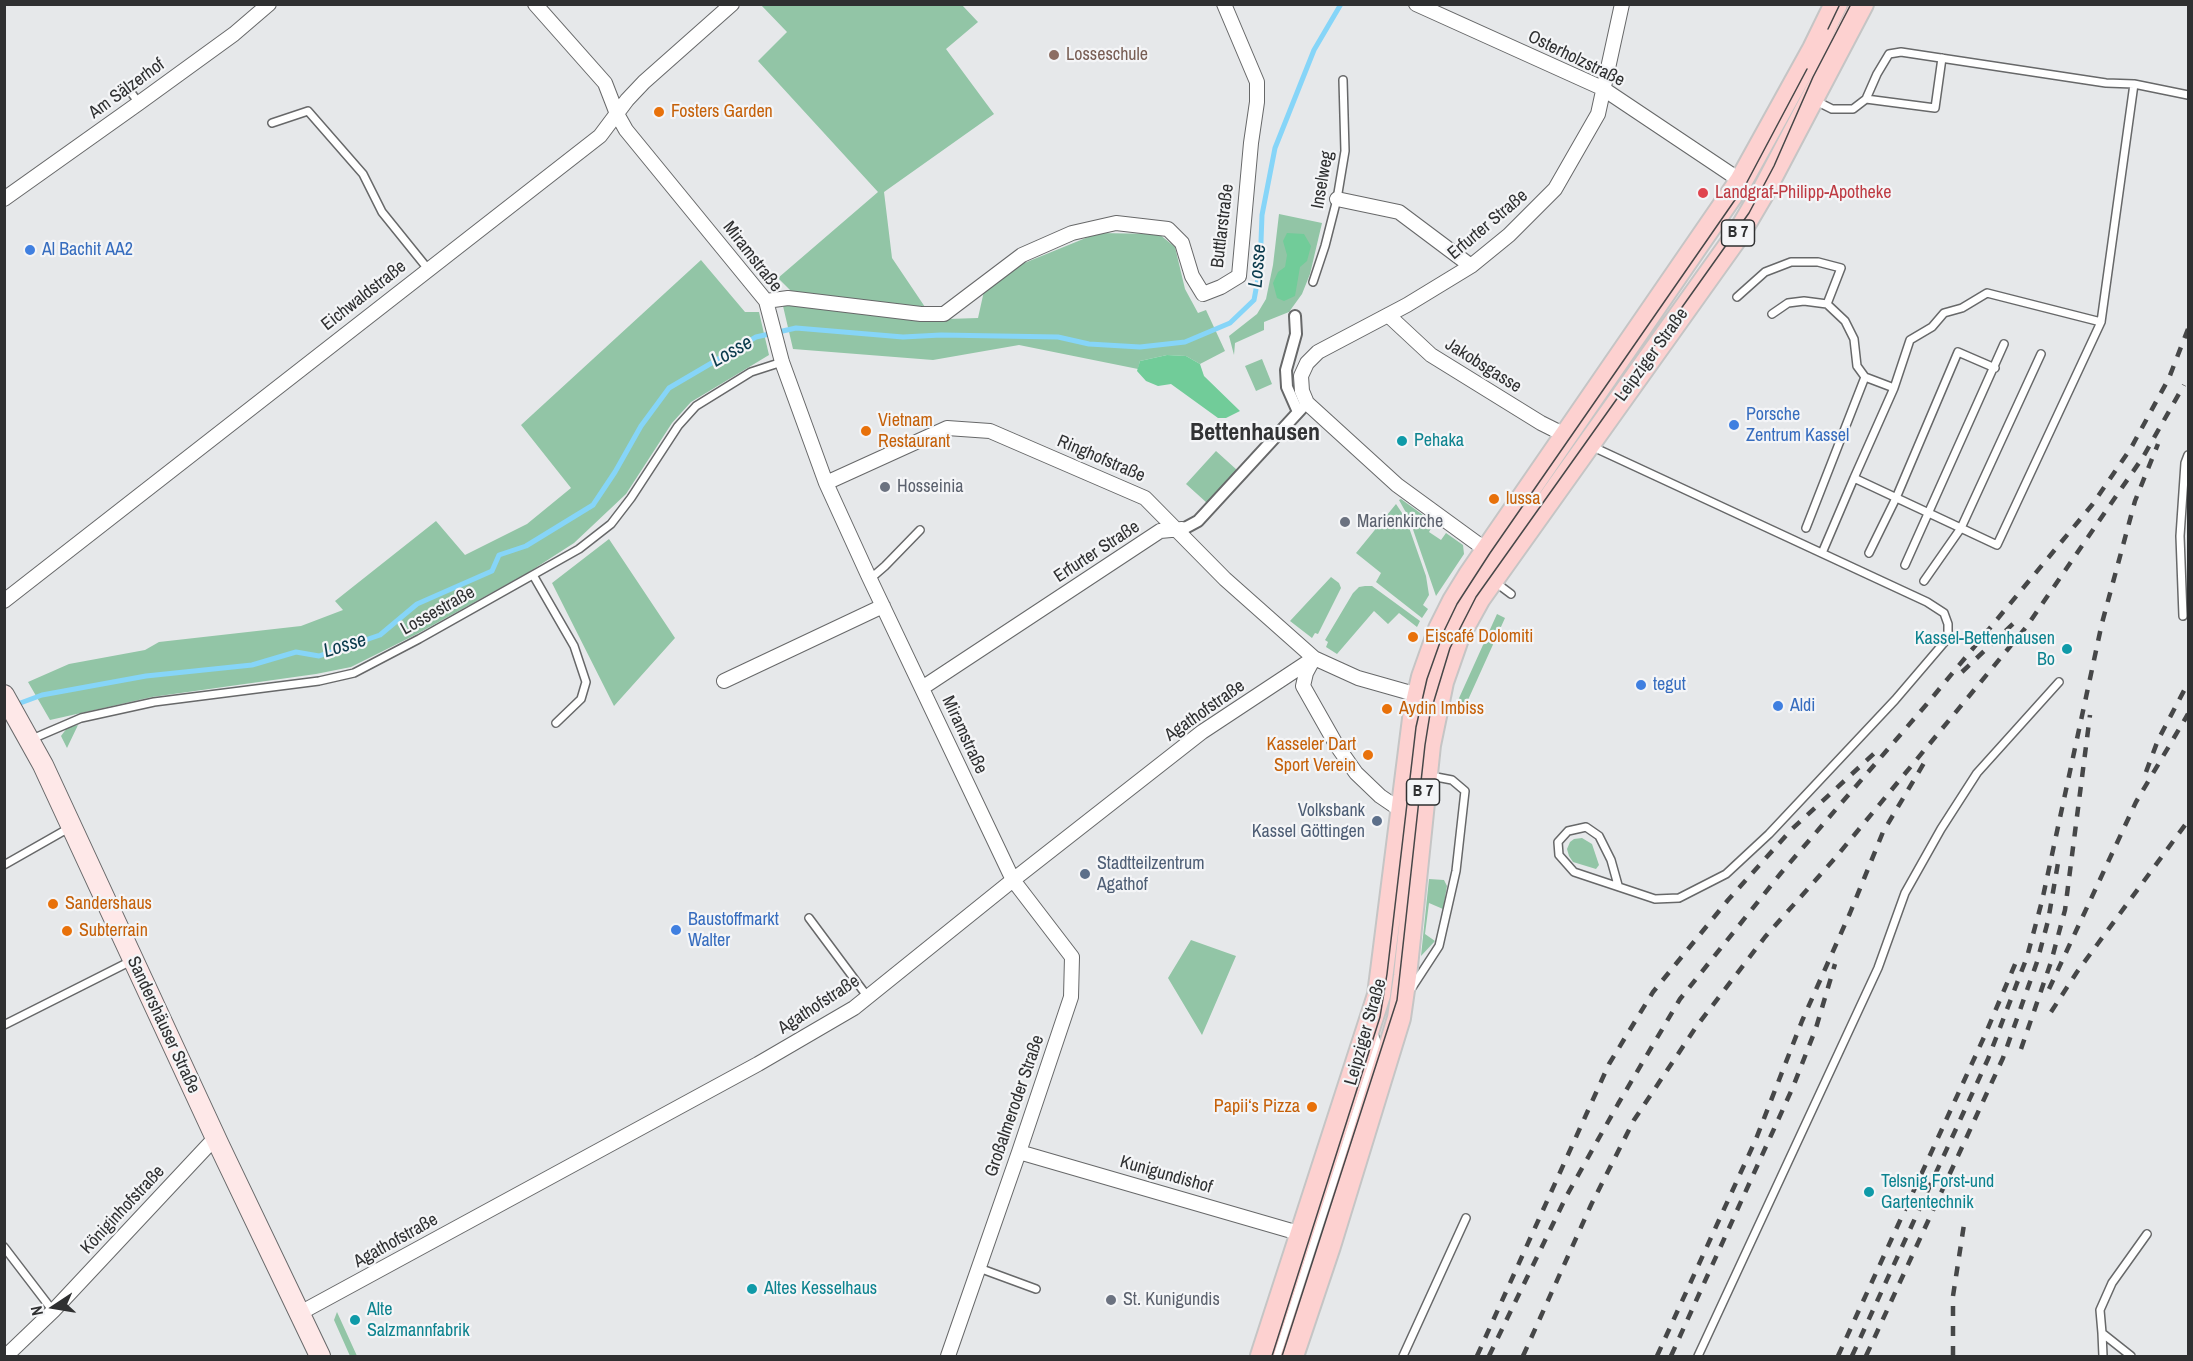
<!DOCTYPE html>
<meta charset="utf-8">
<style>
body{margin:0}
#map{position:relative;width:2193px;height:1361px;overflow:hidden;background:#e6e8ea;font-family:"Archivo Narrow",sans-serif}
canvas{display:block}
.frame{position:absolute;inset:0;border:6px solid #2f3031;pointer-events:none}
.north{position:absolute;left:24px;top:1277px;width:60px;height:60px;-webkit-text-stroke:4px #f4f5f7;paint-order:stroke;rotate:258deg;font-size:16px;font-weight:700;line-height:24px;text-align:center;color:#2f3031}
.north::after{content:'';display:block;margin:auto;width:21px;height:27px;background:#2f3031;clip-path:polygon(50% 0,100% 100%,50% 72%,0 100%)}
</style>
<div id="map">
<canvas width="2193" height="1361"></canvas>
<div class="frame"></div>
<div class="north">N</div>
</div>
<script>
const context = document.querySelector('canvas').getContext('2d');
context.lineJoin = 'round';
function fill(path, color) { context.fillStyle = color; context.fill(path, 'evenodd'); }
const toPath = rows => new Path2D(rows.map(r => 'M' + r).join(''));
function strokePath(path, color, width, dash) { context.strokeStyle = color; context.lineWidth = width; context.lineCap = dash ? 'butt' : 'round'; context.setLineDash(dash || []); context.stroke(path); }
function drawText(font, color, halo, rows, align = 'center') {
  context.font = font + ' "Archivo Narrow",sans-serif'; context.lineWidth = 4.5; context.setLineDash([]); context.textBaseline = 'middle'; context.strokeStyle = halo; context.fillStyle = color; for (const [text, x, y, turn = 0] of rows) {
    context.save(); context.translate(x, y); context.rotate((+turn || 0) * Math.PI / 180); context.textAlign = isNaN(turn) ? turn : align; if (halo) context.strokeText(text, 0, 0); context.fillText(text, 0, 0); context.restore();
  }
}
const green = toPath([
 [761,5,962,5,978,22,946,49,994,114,884,192,892,258,925,307,794,294,778,278,878,192,758,61,787,32],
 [1279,214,1322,223,1310,274,1302,294,1289,312,1264,322,1264,330,1235,343,1234,355,1229,336,1257,314,1266,299,1273,265],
 [1098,233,1159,234,1175,247,1185,289,1198,313,1206,310,1225,351,1200,364,1186,356,1167,355,1140,361,1138,369,1019,345,933,360,793,349,783,306,791,304,947,319,978,318,984,291,1017,266],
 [701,260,745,312,759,312,769,355,691,402,672,423,626,494,574,543,529,572,417,634,351,667,316,674,152,697,50,720,28,682,69,664,145,650,159,642,301,626,343,610,335,601,436,521,465,555,527,524,571,488,521,425],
 [1262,359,1272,384,1256,391,1245,366],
 [1216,451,1237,470,1207,503,1186,484],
 [1401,499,1434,523,1429,532,1441,540,1446,533,1463,545,1464,554,1436,596,1409,518,1399,500],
 [1396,504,1406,519,1426,576,1429,595,1423,605,1428,609,1422,618,1376,582,1381,573,1356,553],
 [609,539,675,638,614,706,552,583],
 [1331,577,1339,583,1341,588,1318,634,1315,633,1312,638,1290,621],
 [1365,586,1372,586,1420,621,1417,627,1399,613,1388,624,1374,611,1337,654,1326,647,1328,642,1325,640,1353,593,1359,587],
 [1497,614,1505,618,1463,711,1455,707],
 [78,725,67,748,61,736,67,728],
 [1582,838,1592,844,1599,865,1596,869,1573,862,1569,856,1567,849,1570,842,1574,839],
 [1429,879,1444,880,1447,886,1443,909,1429,903,1425,934,1435,941,1421,956],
 [1191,940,1236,956,1202,1035,1168,978],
 [337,1312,357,1356,350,1356,334,1320]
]);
const forest = toPath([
 [1287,233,1304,234,1311,246,1307,261,1300,267,1295,296,1284,301,1277,298,1273,283,1278,272,1285,267,1287,255,1283,241],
 [1167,355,1186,356,1200,364,1204,376,1240,411,1226,418,1218,418,1171,384,1158,386,1146,381,1137,371,1140,361]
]);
const stream = toPath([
 [15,705,42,695,146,676,252,665,296,652,319,656,380,635,417,604,492,571,499,555,526,546,593,505,615,472,641,426,669,388,756,337,796,328,903,337,941,335,1058,337,1089,344,1140,347,1185,342,1230,323,1254,300,1260,268,1262,215,1275,148,1314,50,1341,4]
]);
const service = toPath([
 [130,91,139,103],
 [1866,99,1935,108,1942,58],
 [1816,101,1832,109,1853,109,1866,99,1877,74,1889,54,1901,52,2106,83,2134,84,2188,95],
 [272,123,308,111,363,174,382,212,428,269],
 [1313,282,1325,246,1337,199,1345,151,1343,80],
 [1737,297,1765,272,1791,262,1818,262,1841,268,1827,304],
 [1772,314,1788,303,1804,301,1827,304,1845,321,1854,339,1857,366,1865,377],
 [1591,446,1927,602,1944,613,1948,624,1948,638,1895,700,1769,834,1726,874,1679,898,1655,899,1574,872,1559,855,1558,842,1568,831,1586,827,1599,836,1611,860,1618,885],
 [1854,478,1894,388,1910,340,1932,327,1944,313,1962,308,1987,293,2101,322,2134,84],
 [1806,528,1865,377,1894,388],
 [1822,553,1854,478,1997,545,2101,322],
 [1869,553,1896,498,1958,352,1995,368],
 [1905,565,2004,344],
 [533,575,574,646,586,682,581,699,556,723],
 [870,579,885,566,920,530],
 [1924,581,1961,528,2041,354],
 [1495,582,1511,594],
 [2183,616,2180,536,2185,463,2188,455],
 [32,739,81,718,154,702,319,681,354,673,419,639,579,549,611,524,631,498,678,426,696,406,751,372,782,362],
 [4,865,69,828],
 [809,918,867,996],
 [1411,989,1439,946,1456,871,1465,791,1452,780,1431,776],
 [4,1025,131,961],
 [4,1247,53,1311],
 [979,1268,1036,1289],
 [2102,1333,2103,1356],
 [1277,1356,1378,1044,1373,1032],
 [1403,1356,1466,1218],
 [1698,1356,1878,968,1905,893,1941,829,1977,773,2059,682],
 [2131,1356,2102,1333,2100,1310,2112,1283,2147,1234]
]);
const pedestrian = toPath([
 [1295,316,1296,334,1286,370,1287,387,1298,412],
 [1185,528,1198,521,1302,408]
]);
const minor = toPath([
 [535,4,605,83,617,114,626,130,766,301,782,362,826,483,868,575,1013,880,1072,957,1071,997,1019,1152,948,1356],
 [1416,4,1602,88,1741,181],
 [4,199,139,103,234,34,269,4],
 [1337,199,1399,212,1471,266],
 [766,301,788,298,921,314,944,314,1022,255,1072,233,1116,223,1168,229,1182,243,1192,276,1203,294,1221,287,1239,276,1251,143,1257,102,1257,82,1224,4],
 [1388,315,1431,355,1541,423,1567,436],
 [826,483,947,428,990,431,1145,498,1225,579,1314,658,1358,678,1418,695],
 [1493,555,1397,485,1307,403,1302,391,1301,376,1307,363,1318,352,1407,305,1471,266,1509,235,1555,189,1598,114,1622,4],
 [4,601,600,136,627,100,644,82,732,4],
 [1313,660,1306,673,1303,686,1337,746,1356,773,1380,796,1402,811],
 [724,681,883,606],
 [922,688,1160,531,1182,529],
 [1019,1152,1302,1234],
 [300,1313,758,1064,854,1008,1013,880,1202,732,1314,658],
 [6,1356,53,1311,215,1138]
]);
const secondary = toPath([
 [4,695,43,765,219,1145,320,1356]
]);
const primary = toPath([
 [1262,1356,1379,995,1415,711,1423,677,1440,629,1454,601,1470,575,1741,181,1814,49,1836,4],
 [1292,1356,1329,1246,1399,1018,1405,976,1429,745,1442,682,1458,636,1479,598,1739,233,1762,194,1862,4]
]);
const tram = toPath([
 [1828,29,1840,4],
 [1272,1356,1380,1017,1387,974,1416,727,1427,679,1444,631,1457,604,1490,553,1746,184,1807,69],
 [1282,1356,1397,1000,1425,745,1430,714,1450,648,1476,597,1749,213,1774,166,1813,77,1851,4]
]);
const rail = toPath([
 [1962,672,2017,620],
 [2146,772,2158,740,2188,683],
 [2049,989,2136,802,2188,714],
 [2051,1012,2077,972,2188,821],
 [2021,1049,2051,962,2065,910,2090,715],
 [1477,1356,1609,1064,1653,992,1728,900,1792,829,1879,749],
 [1489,1356,1567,1195,1618,1104,1680,999,1781,873,1926,705,2092,505,2131,448,2169,378,2188,329],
 [1523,1356,1591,1205,1634,1120,1696,1027,1765,937,1836,857,2027,626,2143,457,2184,385],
 [1657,1356,1756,1139,1802,1021,1850,913,1883,832,1927,758],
 [1671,1356,1793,1087,1816,1028,1835,964],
 [1838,1356,1985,1035,2019,955],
 [1852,1356,1988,1059,2027,957,2042,901,2102,623,2135,501,2158,444],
 [1866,1356,2003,1058,2037,962,2048,921,2058,863],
 [1953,1356,1953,1296,1965,1218]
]);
const markers = [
 [1054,55,6,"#8d6e63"],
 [659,112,6,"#e8710a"],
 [1703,193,6,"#e0444e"],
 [30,250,6,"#3f7fe0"],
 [1734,425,6,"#3f7fe0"],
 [866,431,6,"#e8710a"],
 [1402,441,6,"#0f9aa8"],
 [885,487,6,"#6b7280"],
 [1494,499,6,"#e8710a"],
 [1345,522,6,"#6b7280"],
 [1413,637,6,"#e8710a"],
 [2067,649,6,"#0f9aa8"],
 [1641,685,6,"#3f7fe0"],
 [1778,706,6,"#3f7fe0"],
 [1387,709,6,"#e8710a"],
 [1368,755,6,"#e8710a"],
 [1377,821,6,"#5c6f8a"],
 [1085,874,6,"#5c6f8a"],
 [53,904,6,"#e8710a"],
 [676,930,6,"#3f7fe0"],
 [67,931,6,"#e8710a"],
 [1312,1107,6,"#e8710a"],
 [1869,1192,6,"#0f9aa8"],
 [752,1289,6,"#0f9aa8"],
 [1111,1300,6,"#6b7280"],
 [355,1320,6,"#0f9aa8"]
];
const shields = [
 [1738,233,33],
 [1423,792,33]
];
const shieldNames = [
 ["B 7",1738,233],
 ["B 7",1423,792]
];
const educationNames = [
 ["Losseschule",1066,55]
];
const streetNames = [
 ["Osterholzstraße",1576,59,26],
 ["Am Sälzerhof",127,89,-36],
 ["Inselweg",1323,180,-80],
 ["Erfurter Straße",1488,225,-40],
 ["Buttlarstraße",1223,226,-83],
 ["Miramstraße",752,257,52],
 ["Eichwaldstraße",364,296,-38],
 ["Leipziger Straße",1652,355,-54],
 ["Jakobsgasse",1483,366,32],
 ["Ringhofstraße",1101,459,23],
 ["Erfurter Straße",1097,552,-33],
 ["Lossestraße",438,611,-29],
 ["Agathofstraße",1205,711,-35],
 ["Miramstraße",964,735,65],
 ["Agathofstraße",819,1005,-33],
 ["Sandershäuser Straße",163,1025,65],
 ["Leipziger Straße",1366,1032,-74],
 ["Großalmeroder Straße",1015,1106,-71],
 ["Kunigundishof",1166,1175,16],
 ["Königinhofstraße",123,1210,-47],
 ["Agathofstraße",396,1241,-29]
];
const foodNames = [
 ["Fosters Garden",671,112],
 ["Vietnam",878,421],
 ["Restaurant",878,442],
 ["lussa",1506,499],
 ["Eiscafé Dolomiti",1425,637],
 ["Aydin Imbiss",1399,709],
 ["Kasseler Dart",1356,745,"right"],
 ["Sport Verein",1356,766,"right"],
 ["Sandershaus",65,904],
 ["Subterrain",79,931],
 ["Papii‘s Pizza",1300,1107,"right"]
];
const healthNames = [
 ["Landgraf-Philipp-Apotheke",1715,193]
];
const shopNames = [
 ["Al Bachit AA2",42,250],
 ["Porsche",1746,415],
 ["Zentrum Kassel",1746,436],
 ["tegut",1653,685],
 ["Aldi",1790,706],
 ["Baustoffmarkt",688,920],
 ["Walter",688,941]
];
const cultureNames = [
 ["Pehaka",1414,441],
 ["Kassel-Bettenhausen",2055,639,"right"],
 ["Bo",2055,660,"right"],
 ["Telsnig Forst-und",1881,1182],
 ["Gartentechnik",1881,1203],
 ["Altes Kesselhaus",764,1289],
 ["Alte",367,1310],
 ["Salzmannfabrik",367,1331]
];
const worshipNames = [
 ["Hosseinia",897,487],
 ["Marienkirche",1357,522],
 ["St. Kunigundis",1123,1300]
];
const serviceNames = [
 ["Volksbank",1365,811],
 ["Kassel Göttingen",1365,832],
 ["Stadtteilzentrum",1097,864,"left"],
 ["Agathof",1097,885,"left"]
];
const waterNames = [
 ["Losse",1258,266,-85],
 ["Losse",732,352,-29],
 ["Losse",345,646,-17]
];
const districtNames = [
 ["Bettenhausen",1255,434]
];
fill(green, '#92c5a6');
fill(forest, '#71cc99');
strokePath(stream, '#86d5f8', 5);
strokePath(service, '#676869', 10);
strokePath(pedestrian, '#676869', 14);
strokePath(minor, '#676869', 16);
strokePath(secondary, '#676869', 22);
strokePath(primary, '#c5c5c5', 26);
strokePath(service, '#fff', 7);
strokePath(pedestrian, '#fff', 10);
strokePath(minor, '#fff', 14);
strokePath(secondary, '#fee8e8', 20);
strokePath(primary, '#fdd1d0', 22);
strokePath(tram, '#464748', 1.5);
strokePath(rail, '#464748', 4.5, [10, 10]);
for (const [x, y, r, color] of markers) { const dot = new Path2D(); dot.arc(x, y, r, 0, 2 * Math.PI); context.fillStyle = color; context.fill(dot); strokePath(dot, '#f4f5f7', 2); }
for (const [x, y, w] of shields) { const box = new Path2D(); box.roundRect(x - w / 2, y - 13, w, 26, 4.5); context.fillStyle = '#f4f5f7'; context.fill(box); strokePath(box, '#2f3031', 1.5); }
drawText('bold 16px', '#2f3031', null, shieldNames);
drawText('18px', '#785e54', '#f4f5f7', educationNames, 'left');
drawText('18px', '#2f3031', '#f4f5f7', streetNames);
drawText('18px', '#c56008', '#f4f5f7', foodNames, 'left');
drawText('18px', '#be3a42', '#f4f5f7', healthNames, 'left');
drawText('18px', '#366cbe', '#f4f5f7', shopNames, 'left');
drawText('18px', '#0d838f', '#f4f5f7', cultureNames, 'left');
drawText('18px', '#5b616d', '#f4f5f7', worshipNames, 'left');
drawText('18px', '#4e5e75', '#f4f5f7', serviceNames, 'right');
drawText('italic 20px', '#0a3a4c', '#f4f5f7', waterNames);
drawText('bold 24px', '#323335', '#f4f5f7', districtNames);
</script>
